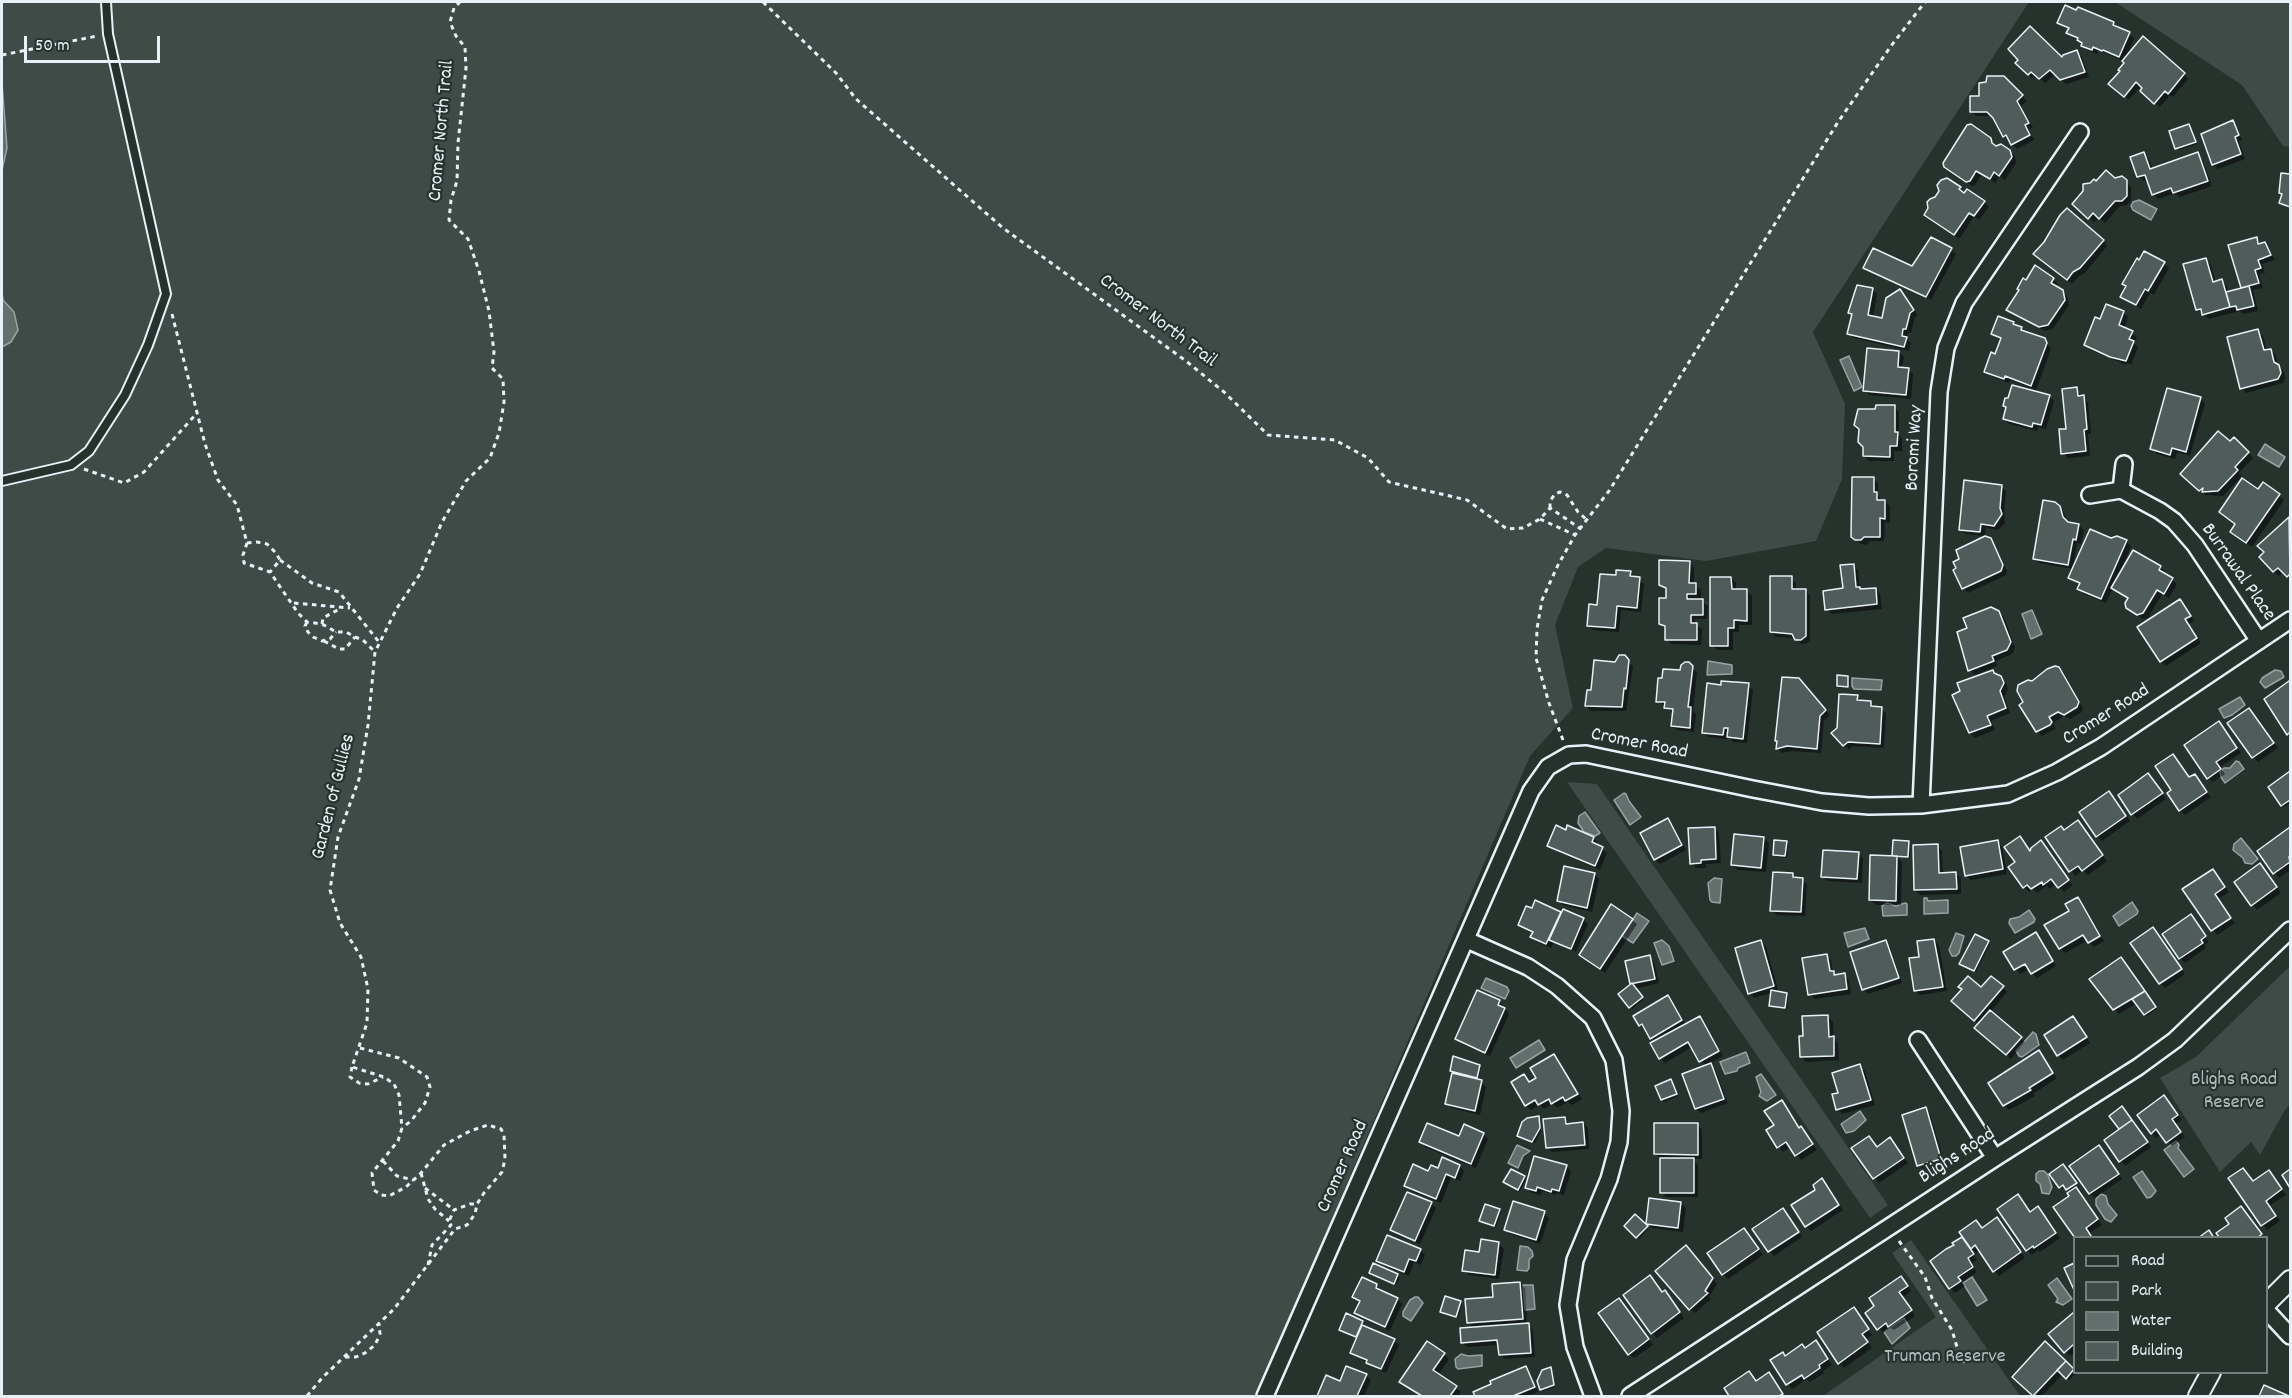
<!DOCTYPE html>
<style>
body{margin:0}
#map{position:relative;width:2292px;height:1398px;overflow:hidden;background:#26332d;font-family:Dekko,sans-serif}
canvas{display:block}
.frame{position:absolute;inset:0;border:3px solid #e8f1f8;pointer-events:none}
.legend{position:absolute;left:2073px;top:1236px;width:195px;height:138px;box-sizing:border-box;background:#26332d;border:2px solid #747f7e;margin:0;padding:8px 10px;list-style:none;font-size:18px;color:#e8f1f8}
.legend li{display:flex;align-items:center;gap:12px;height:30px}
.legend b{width:30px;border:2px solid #747f7e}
.scale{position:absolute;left:24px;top:36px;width:136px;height:27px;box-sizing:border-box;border:3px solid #e8f1f8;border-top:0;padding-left:8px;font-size:18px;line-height:21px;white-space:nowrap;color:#e8f1f8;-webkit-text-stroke:4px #26332d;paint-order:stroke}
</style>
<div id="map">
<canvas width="2292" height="1398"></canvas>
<div class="frame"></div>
<ul class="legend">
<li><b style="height:8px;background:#26332d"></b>Road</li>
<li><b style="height:16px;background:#3e4b47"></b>Park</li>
<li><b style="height:16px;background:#636f6d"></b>Water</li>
<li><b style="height:16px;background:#505c59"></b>Building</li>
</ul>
<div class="scale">50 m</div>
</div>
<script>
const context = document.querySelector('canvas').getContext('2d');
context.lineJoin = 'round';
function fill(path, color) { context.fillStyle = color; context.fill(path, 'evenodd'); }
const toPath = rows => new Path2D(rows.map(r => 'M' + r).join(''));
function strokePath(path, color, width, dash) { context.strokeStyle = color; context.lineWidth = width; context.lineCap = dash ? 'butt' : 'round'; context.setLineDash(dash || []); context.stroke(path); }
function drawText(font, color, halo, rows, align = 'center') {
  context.font = font + ' Dekko,sans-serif'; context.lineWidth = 4.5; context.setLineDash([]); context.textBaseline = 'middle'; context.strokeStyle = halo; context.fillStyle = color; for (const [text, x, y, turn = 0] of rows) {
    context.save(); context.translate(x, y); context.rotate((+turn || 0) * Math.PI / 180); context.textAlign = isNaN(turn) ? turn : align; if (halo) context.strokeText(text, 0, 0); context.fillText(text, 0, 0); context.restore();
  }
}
const green = toPath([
 [2,2,2029,2,1813,332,1845,404,1842,479,1816,541,1706,561,1606,548,1578,567,1555,625,1573,708,1530,756,1256,1396,2,1396],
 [2115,2,2290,2,2290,147,2283,146,2242,85],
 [1567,782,1597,784,1888,1205,1870,1218],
 [2289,967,2290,969,2290,1104,2285,1110,2260,1155,2251,1142,2220,1172,2160,1078,2196,1057],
 [1911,1240,2020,1396,1823,1396,1936,1317,1892,1253]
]);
const water = toPath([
 [2,83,7,148,2,170,2,83],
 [2139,200,2157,209,2151,220,2133,210,2131,206,2133,202,2139,200],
 [2,292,3,300,14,312,18,330,11,342,2,347,2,292],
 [1849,356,1862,387,1854,391,1840,360,1849,356],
 [2265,444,2285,457,2279,467,2258,455,2265,444],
 [2032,610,2042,634,2031,639,2022,614,2032,610],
 [1708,661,1732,665,1732,674,1707,675,1708,661],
 [2275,670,2281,671,2284,677,2265,688,2260,682,2262,678,2275,670],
 [1852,678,1882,680,1881,690,1854,689,1852,686,1852,678],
 [2240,697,2245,705,2232,715,2224,718,2219,709,2240,697],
 [2236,761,2239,762,2244,769,2225,783,2221,777,2220,772,2224,768,2230,768,2236,761],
 [1624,793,1626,794,1629,801,1641,817,1630,825,1614,800,1624,793],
 [1585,812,1600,833,1595,836,1584,832,1578,823,1579,816,1585,812],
 [2241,838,2258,859,2252,864,2245,863,2243,858,2233,850,2234,844,2241,838],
 [1714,878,1722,879,1720,903,1712,902,1710,900,1708,883,1714,878],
 [1924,898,1927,898,1928,901,1948,900,1948,913,1924,914,1924,898],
 [2132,902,2138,911,2137,914,2119,926,2113,916,2132,902],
 [1887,903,1896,906,1905,903,1907,904,1907,915,1883,916,1882,906,1887,903],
 [2029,910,2035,919,2034,922,2015,933,2009,923,2010,919,2019,917,2029,910],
 [1637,913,1649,921,1633,943,1622,936,1637,913],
 [1865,928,1869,939,1848,947,1844,933,1865,928],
 [1956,933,1964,936,1959,953,1956,956,1952,956,1949,950,1956,933],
 [1662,940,1669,946,1674,961,1662,965,1654,943,1662,940],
 [1486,978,1507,987,1509,991,1505,999,1481,988,1486,978],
 [2033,1032,2036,1034,2039,1045,2022,1057,2019,1056,2016,1051,2033,1032],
 [1539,1040,1545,1050,1516,1068,1510,1058,1539,1040],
 [1746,1052,1750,1063,1738,1068,1737,1071,1725,1074,1720,1062,1746,1052],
 [1761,1074,1776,1095,1767,1101,1759,1096,1761,1092,1756,1077,1761,1074],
 [1860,1111,1866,1120,1854,1131,1846,1133,1841,1124,1860,1111],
 [2176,1141,2179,1145,2178,1148,2194,1169,2184,1177,2164,1150,2176,1141],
 [1517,1145,1530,1151,1523,1156,1518,1168,1508,1163,1517,1145],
 [2039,1171,2044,1171,2048,1175,2052,1187,2049,1194,2042,1193,2040,1184,2036,1181,2036,1174,2039,1171],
 [2142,1171,2156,1191,2151,1197,2147,1198,2133,1177,2142,1171],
 [2101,1194,2106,1196,2108,1204,2117,1215,2111,1222,2105,1219,2096,1205,2096,1199,2101,1194],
 [1520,1246,1528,1247,1532,1251,1533,1256,1529,1260,1529,1268,1527,1271,1517,1270,1520,1246],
 [1972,1277,1987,1300,1977,1306,1963,1283,1972,1277],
 [2057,1278,2072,1299,2063,1305,2056,1302,2058,1299,2048,1285,2057,1278],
 [1523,1285,1533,1285,1535,1309,1525,1310,1523,1285],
 [1415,1297,1418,1297,1423,1303,1411,1321,1403,1316,1403,1312,1410,1300,1415,1297],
 [1904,1318,1910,1328,1892,1344,1884,1332,1904,1318],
 [1461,1354,1468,1356,1482,1355,1482,1366,1458,1369,1456,1367,1455,1359,1461,1354]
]);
const shadow = toPath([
 [2059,23,2113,23,2134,38,2126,57,2184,74,2188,79,2173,97,2170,95,2160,107,2146,96,2141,86,2129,100,2115,89,2126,63,2108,54,2098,51,2097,54,2088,50,2068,33,2069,30],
 [2077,52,2082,57,2089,77,2066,84,2056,74,2045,83,2037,75,2033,79,2017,63,2064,61],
 [2004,78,2027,101,2021,106,2033,128,2029,130,2034,140,2017,149,2004,136,1993,116,1976,116,1971,111],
 [2233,122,2237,127,2242,140,2239,141,2245,159,2218,169,2213,164],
 [2189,126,2197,144,2179,150,2177,148],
 [1990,139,1996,147,2009,151,2015,156,2016,163,2005,180,2000,176,1995,183,1982,174,1975,185,1972,186,1951,171],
 [2144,154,2149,159,2153,169,2197,154,2202,159,2212,186,2180,197,2175,193,2158,199,2153,194,2148,180,2144,181,2139,177,2132,158],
 [2282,175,2290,176,2290,209,2281,203,2283,195],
 [2122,178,2131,187,2131,201,2127,205,2120,206,2105,223,2099,217,2094,222,2074,204,2085,191,2096,183],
 [1960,188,1965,194,1984,202,1989,207,1979,220,1974,217,1959,239,1931,219],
 [2256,239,2269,249,2275,260,2262,264,2265,273,2259,274,2263,288,2253,290,2258,311,2243,314,2240,311,2209,319,2197,309,2206,260,2211,265,2216,283,2222,281,2227,286,2229,293,2243,289,2230,246],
 [2103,241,2107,246,2085,273,2078,277,2072,284,2040,259],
 [1951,250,1956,254,1931,300,1870,272,1865,268,1912,268],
 [2164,263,2169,268,2154,295,2150,293,2141,309,2122,296],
 [2053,279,2058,284,2056,287,2067,296,2069,305,2053,329,2045,331,2013,314,2008,310],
 [1872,289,1877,294,1873,317,1883,320,1900,291,1918,315,1915,317,1911,333,1908,333,1907,339,1911,343,1909,351,1854,338,1849,334,1853,316,1849,313],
 [2123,312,2128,317,2124,329,2137,337,2134,343,2138,347,2131,365,2127,363,2126,365,2091,350,2086,345,2101,321],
 [2013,323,2025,333,2044,340,2051,349,2036,390,2010,380,2009,383,1991,376,1986,371,1996,356,2001,340,1993,334],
 [2258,331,2263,336,2267,351,2271,350,2276,355,2278,366,2284,372,2285,378,2283,383,2246,393,2242,388],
 [1899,352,1904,357,1902,369,1908,369,1913,374,1911,399,1869,395,1865,390],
 [2076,389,2082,397,2088,402,2091,434,2088,434,2090,456,2068,458,2063,453],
 [2049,396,2054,401,2046,429,2038,427,2037,431,2009,424,2004,419,2007,409,2004,406,2010,400],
 [2200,398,2205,403,2190,456,2177,452,2175,459,2157,454,2152,449],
 [1894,407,1899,412,1899,435,1902,439,1902,451,1894,451,1894,461,1869,461,1865,456,1877,411],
 [2234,439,2253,458,2239,473,2242,476,2223,496,2205,495,2182,474],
 [1873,478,1878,483,1878,495,1882,501,1885,501,1890,506,1890,523,1885,522,1884,541,1870,541,1866,545,1861,544,1852,536],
 [2264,484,2284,500,2252,547,2237,536],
 [2001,486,2006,491,2004,513,2005,523,1998,530,1986,528,1985,536,1965,534,1960,529],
 [2054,503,2064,512,2067,523,2079,525,2084,530,2081,544,2077,543,2073,567,2111,539,2126,541,2131,546,2121,570,2160,567,2165,572,2164,574,2177,584,2169,598,2162,594,2148,618,2143,619,2128,608,2129,599,2113,588,2106,603,2084,594,2079,589,2081,585,2070,578,2073,569,2039,563,2034,558],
 [2289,519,2290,520,2290,578,2284,571,2279,576,2274,571],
 [1990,539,1995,545,2007,571,2006,575,1968,593,1963,588],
 [1689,562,1694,567,1694,585,1701,590,1701,601,1708,606,1707,619,1695,619,1695,624,1702,629,1701,645,1671,644,1666,639,1665,628,1660,623,1668,600,1668,590,1660,585],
 [1853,566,1858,570,1860,589,1875,589,1880,594,1882,609,1832,614,1827,609,1844,590],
 [1630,572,1644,584,1641,612,1621,610,1619,632,1593,630,1588,625,1617,577],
 [1731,578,1736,583,1736,591,1747,591,1752,596,1752,625,1739,625,1739,632,1733,632,1733,650,1717,650,1712,646],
 [1791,578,1796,583,1796,591,1805,591,1810,595,1810,641,1806,644,1801,644,1796,638,1776,637,1772,632],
 [2180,601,2194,621,2189,624,2201,643,2166,666,2161,661],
 [1998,612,2004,617,2015,648,2012,654,1996,661,1997,666,1975,675,1970,670],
 [1624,657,1633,666,1626,711,1591,711,1586,706,1592,692,1615,663],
 [1688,664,1697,672,1693,711,1696,714,1694,732,1677,730,1672,725,1674,713,1657,701],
 [2059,668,2064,673,2083,708,2082,712,2070,719,2064,716,2053,723,2056,728,2042,736,2037,731,2025,702,2032,683],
 [1996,676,2006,683,2008,689,2004,697,2010,713,1991,721,1995,730,1975,738,1970,733],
 [1848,678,1850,680,1849,688,1840,688,1838,686],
 [2288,683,2290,685,2290,736,2288,734],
 [1748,685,1753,690,1747,743,1733,742,1728,736,1727,739,1709,737,1704,733],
 [1803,685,1830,715,1824,721,1821,753,1792,751,1782,753,1777,748,1776,741],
 [1857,696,1863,702,1870,703,1886,713,1884,748,1853,746,1849,750,1833,733,1838,729],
 [2249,710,2278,748,2258,762,2229,724],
 [2219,723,2241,753,2220,767,2225,774,2213,782,2208,778],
 [2290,773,2290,803,2284,807,2270,787],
 [2190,779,2199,781,2211,797,2185,815,2180,810],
 [2153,780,2166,799,2137,819,2120,796],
 [2114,798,2130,821,2102,841,2097,836],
 [1668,820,1673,825,1686,850,1660,864,1655,859],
 [2078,822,2107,861,2088,875,2083,870,2075,876,2047,837,2064,831],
 [1568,827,1593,838,1598,843,1597,846,1607,853,1600,870,1554,850,1549,845,1567,832],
 [1714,828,1719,833,1721,863,1706,864,1706,868,1696,868,1691,863],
 [2290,829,2290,870,2279,878,2259,851],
 [1764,838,1769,843,1766,872,1737,870,1732,865],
 [1786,842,1788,844,1787,858,1776,857,1774,855],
 [1908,842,1910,844,1910,858,1897,857,1902,862,1901,905,1876,905,1871,900,1894,857],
 [1997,842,2002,847,2007,874,1971,880,1966,875],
 [2024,842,2031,852,2041,842,2073,885,2064,892,2057,884,2049,889,2047,886,2037,893,2033,889,2029,892,2024,887,2017,863],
 [1937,846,1942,851,1943,874,1956,874,1961,878,1961,894,1920,895,1915,890],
 [1858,853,1863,858,1862,883,1827,881,1823,877],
 [2265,870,2281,893,2257,910,2236,882],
 [2213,871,2229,892,2218,899,2235,923,2217,935,2185,889],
 [1594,874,1599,879,1592,912,1563,905,1558,900],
 [1793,874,1807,884,1805,916,1777,915,1772,910],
 [2078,899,2100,934,2065,953,2057,945],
 [1536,902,1562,914,1583,919,1588,924,1576,952,1554,942,1551,948,1537,942,1532,937,1533,934,1519,925,1532,910],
 [1632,920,1637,924,1605,973,1580,955],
 [2195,921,2209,942,2204,945,2206,948,2185,963,2180,958],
 [2036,934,2056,966,2037,978,2030,969,2020,974,2005,952],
 [2157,934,2185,974,2165,988,2160,983],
 [1976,936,1990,944,1976,972,1963,966],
 [2102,937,2104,941,2094,947,2090,943],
 [1934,940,1939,945,1947,991,1920,995,1915,990,1921,958],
 [1761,942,1766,947,1779,993,1788,996,1787,1009,1771,1005,1772,993,1754,998,1750,993],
 [1885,942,1890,947,1902,983,1868,994,1863,989],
 [1826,955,1831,960,1833,972,1837,976,1844,975,1849,980,1851,994,1815,999,1810,994],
 [1649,957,1654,962,1659,983,1635,989,1643,1000,1632,1009,1630,1007,1632,984],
 [2121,959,2157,1009,2147,1016,2137,1003,2119,1014,2091,979],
 [2002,987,2007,992,1990,1012,2025,1042,2011,1059,1981,1033,1979,1024,1958,1006,1981,989],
 [1478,992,1499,1001,1509,1014,1490,1056,1462,1044,1457,1039],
 [1667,996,1686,1025,1699,1017,1704,1022,1723,1056,1709,1064,1715,1070,1728,1103,1701,1113,1696,1109,1684,1075,1706,1067,1692,1047,1665,1063,1660,1058,1655,1042,1646,1029,1640,1025],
 [1828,1017,1833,1022,1834,1038,1838,1043,1839,1060,1806,1062,1801,1057,1804,1038],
 [2073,1018,2090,1043,2063,1060,2058,1055],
 [2039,1052,2057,1078,2033,1094,2035,1096,2009,1110,2004,1105],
 [1554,1056,1582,1099,1572,1105,1568,1102,1557,1108,1553,1104,1544,1109,1540,1105,1531,1110,1526,1105,1523,1076,1530,1083,1538,1078],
 [1479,1066,1481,1068,1478,1081,1486,1087,1480,1115,1452,1108,1447,1103,1456,1076,1451,1071],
 [1860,1066,1865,1071,1875,1105,1842,1114,1838,1109,1839,1094],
 [1673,1083,1678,1096,1664,1102,1662,1100],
 [1781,1102,1817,1150,1801,1160,1791,1147,1783,1152,1779,1147,1776,1125],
 [2168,1102,2182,1120,2175,1124,2185,1137,2172,1146,2162,1134,2156,1138,2152,1133],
 [1925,1109,1930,1114,1945,1164,1924,1170,1919,1165],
 [2124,1110,2151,1147,2125,1166,2106,1141,2121,1130,2111,1116],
 [1538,1118,1541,1131,1535,1143,1521,1137],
 [1565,1119,1570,1125,1583,1123,1588,1128,1589,1149,1552,1152,1547,1148],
 [1698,1125,1702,1130,1702,1159,1692,1159,1698,1165,1698,1197,1666,1197,1661,1192,1660,1158,1655,1153],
 [1465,1126,1483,1134,1488,1139,1476,1168,1425,1147,1421,1142,1460,1138],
 [1890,1139,1908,1163,1879,1183,1854,1148,1878,1148],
 [2103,1152,2122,1179,2095,1198,2090,1193],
 [1460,1166,1464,1171,1460,1181,1451,1178,1441,1203,1411,1191,1406,1186,1429,1173],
 [1566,1166,1571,1171,1564,1195,1557,1193,1556,1195,1542,1191,1541,1195,1531,1193,1527,1188],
 [2065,1168,2077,1185,2074,1187,2102,1225,2090,1233,2093,1238,2076,1238,2070,1192,2065,1186,2062,1189,2060,1187],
 [1524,1177,1526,1179,1520,1191,1507,1184],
 [2273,1177,2286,1195,2269,1206,2280,1221,2267,1230,2230,1179,2254,1183],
 [1822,1180,1843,1210,1811,1231,1806,1226],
 [1431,1203,1436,1208,1420,1244,1397,1235,1392,1230],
 [1681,1203,1686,1208,1683,1232,1652,1228,1647,1223],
 [1499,1210,1501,1212,1496,1227,1481,1221],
 [1544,1213,1549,1218,1540,1244,1510,1234,1505,1229],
 [2031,1213,2042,1213,2060,1238,2040,1252,2038,1250,2032,1255,2027,1250],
 [1787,1215,1802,1237,1774,1256,1754,1229],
 [1635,1217,1648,1229,1639,1239,1626,1226],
 [2002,1224,2025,1258,1999,1276,1980,1250,1974,1255,1977,1260,1971,1264,1977,1272,1962,1282,1965,1286,1955,1293,1950,1288,1956,1246,1954,1244,1964,1237],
 [1744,1230,1763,1255,1728,1279,1723,1274],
 [1499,1244,1504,1249,1499,1279,1469,1275,1464,1270,1481,1253],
 [1420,1250,1425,1255,1421,1265,1414,1262,1409,1276,1383,1265,1378,1260],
 [1690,1251,1717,1284,1709,1297,1711,1299,1695,1313,1690,1309],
 [1374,1265,1398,1276,1400,1278,1396,1285,1372,1274],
 [1650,1277,1663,1293,1669,1297,1684,1318,1657,1338,1652,1333],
 [1520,1283,1525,1288,1527,1324,1533,1330,1535,1357,1505,1359,1500,1355,1499,1345,1467,1347,1462,1342,1474,1329,1468,1322,1495,1298],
 [1906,1283,1911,1291,1903,1297,1915,1316,1894,1330,1891,1328,1883,1333,1868,1313],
 [1376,1285,1381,1292,1398,1300,1402,1304,1390,1331,1360,1317,1356,1312,1361,1302,1354,1297],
 [1460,1302,1462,1304,1458,1318,1442,1311],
 [1624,1305,1653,1345,1634,1358,1630,1354],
 [1854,1309,1872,1335,1866,1339,1872,1348,1844,1368,1839,1363],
 [2074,1314,2074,1353,2070,1356,2066,1352],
 [1362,1322,1364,1324,1363,1327,1394,1340,1399,1345,1386,1373,1372,1367,1352,1353,1358,1338,1342,1331],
 [1816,1342,1832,1365,1823,1371,1824,1373,1810,1382,1807,1379,1792,1389,1772,1360,1805,1349],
 [2045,1344,2076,1373,2069,1380,2063,1374,2042,1396,2035,1396,2014,1377],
 [1444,1354,1449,1359,1438,1375,1461,1392,1458,1396,1421,1396,1406,1386],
 [1525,1368,1530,1373,1538,1392,1529,1396,1476,1396,1475,1393],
 [1550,1369,1555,1387,1543,1391,1541,1389],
 [1366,1375,1371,1380,1364,1396,1318,1396,1327,1377,1341,1383],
 [1773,1379,1785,1396,1731,1396,1726,1388]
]);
const building = toPath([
 [2065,5,2076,10,2078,7,2114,22,2113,25,2130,32,2119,57,2103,50,2102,51,2093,47,2092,50,2081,46,2082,43,2077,40,2078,38,2066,33,2069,28,2057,23,2065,5],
 [2030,26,2062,57,2063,55,2077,50,2085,72,2060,80,2050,70,2039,79,2031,72,2028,75,2015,63,2018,60,2008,49,2030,26],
 [2143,36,2185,73,2168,94,2165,91,2154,104,2140,91,2142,88,2136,82,2124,97,2108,84,2120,71,2118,70,2124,63,2122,61,2143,36],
 [1987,76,2004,76,2023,95,2017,101,2029,123,2025,125,2030,135,2011,145,2006,135,2003,137,1993,118,1987,112,1970,112,1970,96,1979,96,1979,83,1986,82,1987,76],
 [2233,120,2239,135,2235,137,2241,154,2212,165,2201,134,2233,120],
 [1971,124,1991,138,1992,143,1996,146,2001,144,2010,150,2012,157,1999,176,1994,172,1990,179,1976,171,1970,181,1966,182,1944,167,1943,163,1967,125,1971,124],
 [2189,124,2196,142,2175,149,2169,131,2189,124],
 [2144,152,2150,169,2198,152,2208,181,2173,193,2171,188,2152,195,2145,175,2137,177,2130,157,2144,152],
 [2106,170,2115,178,2122,176,2127,180,2127,196,2122,201,2115,201,2099,219,2093,213,2088,219,2072,204,2083,191,2083,184,2090,183,2094,179,2096,181,2106,170],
 [2281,173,2290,174,2290,207,2279,203,2282,194,2279,193,2281,173],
 [1947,178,1961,187,1959,189,1964,193,1967,189,1985,201,1974,216,1969,213,1954,235,1924,215,1928,208,1927,202,1930,199,1935,197,1939,191,1937,185,1941,180,1947,178],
 [2067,208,2104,240,2080,268,2073,272,2067,280,2033,254,2044,242,2060,215,2067,208],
 [1931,237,1952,248,1926,297,1863,268,1873,248,1912,266,1931,237],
 [2257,237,2258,244,2265,242,2271,255,2258,260,2261,268,2255,270,2259,283,2241,288,2228,245,2257,237],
 [2144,251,2165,262,2148,291,2145,289,2136,305,2120,297,2126,286,2122,284,2137,258,2139,260,2144,251],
 [2206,258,2213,282,2222,279,2230,307,2202,315,2201,309,2196,310,2183,264,2206,258],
 [2035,265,2054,278,2051,283,2063,290,2065,300,2048,325,2039,327,2006,310,2019,290,2017,289,2023,278,2026,280,2035,265],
 [1857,285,1873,288,1868,315,1882,318,1886,298,1900,289,1914,310,1910,313,1906,329,1903,329,1902,336,1907,337,1904,347,1847,334,1852,314,1848,313,1857,285],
 [2249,286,2254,306,2237,310,2236,306,2230,307,2226,292,2249,286],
 [2106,304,2124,311,2119,325,2133,331,2129,339,2134,341,2126,361,2110,357,2084,345,2095,317,2100,319,2106,304],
 [1998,316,2014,322,2013,324,2022,327,2021,330,2045,338,2047,343,2031,386,2005,376,2004,379,1984,372,1991,352,1995,354,2001,338,1991,334,1998,316],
 [2258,329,2264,350,2271,349,2274,362,2279,365,2281,373,2278,379,2240,389,2227,337,2258,329],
 [1867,348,1899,351,1898,367,1909,368,1906,395,1863,391,1867,348],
 [2012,385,2050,395,2041,425,2033,423,2032,427,2003,419,2006,407,2003,406,2005,398,2008,398,2012,385],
 [2077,387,2078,396,2084,395,2087,429,2084,430,2086,451,2061,454,2059,429,2066,429,2062,389,2077,387],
 [2167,388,2201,397,2186,452,2172,448,2170,455,2150,449,2167,388],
 [1876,405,1895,405,1895,432,1898,432,1897,446,1890,446,1890,457,1863,456,1863,447,1858,442,1859,429,1854,425,1858,409,1875,409,1876,405],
 [2218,431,2230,441,2234,437,2249,452,2235,467,2238,470,2218,491,2202,492,2203,488,2199,491,2180,474,2218,431],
 [1852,477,1874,477,1874,492,1877,492,1877,500,1885,500,1885,519,1880,518,1880,537,1864,537,1861,540,1855,540,1851,537,1852,477],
 [2242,478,2258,489,2263,482,2280,494,2246,543,2230,532,2235,524,2219,512,2242,478],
 [1964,480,2002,485,2000,508,2002,514,1994,526,1981,524,1980,532,1959,530,1964,480],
 [2043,500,2055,502,2060,506,2063,517,2068,522,2079,524,2076,540,2073,539,2068,565,2033,559,2043,500],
 [2289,517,2290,574,2287,577,2278,568,2273,572,2259,557,2264,552,2257,546,2289,517],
 [2090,529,2111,538,2117,536,2127,540,2101,599,2077,589,2080,583,2068,578,2090,529],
 [1985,536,1991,538,2003,565,2001,571,1962,589,1953,570,1956,568,1953,562,1959,559,1956,550,1985,536],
 [2133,550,2161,566,2159,570,2173,578,2164,594,2157,590,2143,613,2137,615,2126,608,2125,603,2128,598,2111,588,2133,550],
 [1659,560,1690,561,1689,583,1696,583,1696,594,1687,594,1687,599,1703,599,1703,615,1691,615,1691,623,1697,623,1697,640,1665,640,1665,626,1659,624,1659,598,1666,598,1666,588,1659,585,1659,560],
 [1854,564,1856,587,1860,587,1860,589,1876,588,1877,604,1825,610,1823,591,1843,588,1840,565,1854,564],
 [1616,570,1631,571,1630,576,1640,577,1637,608,1617,606,1615,628,1587,626,1589,604,1597,605,1600,574,1616,575,1616,570],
 [1770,576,1792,576,1792,589,1806,589,1806,636,1801,640,1795,640,1792,634,1770,632,1770,576],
 [1710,577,1731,577,1732,589,1747,589,1747,621,1734,620,1734,628,1728,628,1728,646,1710,646,1710,577],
 [2180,599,2191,616,2185,619,2197,638,2160,662,2137,627,2180,599],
 [1991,607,1999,611,2011,642,2007,650,1992,656,1994,661,1968,671,1957,632,1967,628,1963,618,1991,607],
 [1619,655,1625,655,1629,660,1626,689,1624,688,1622,707,1585,706,1587,690,1591,690,1594,660,1615,662,1619,655],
 [1685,662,1689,662,1693,666,1688,707,1691,707,1690,728,1671,726,1673,709,1664,708,1665,702,1656,702,1658,678,1662,678,1663,669,1680,670,1681,665,1685,662],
 [2055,666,2059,667,2079,702,2077,707,2064,715,2058,712,2049,717,2052,722,2050,725,2036,732,2019,705,2023,702,2017,691,2018,685,2028,680,2032,681,2047,669,2055,666],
 [1993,670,1994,673,2001,676,2004,683,2000,691,2006,708,1987,716,1991,725,1969,733,1952,695,1960,691,1957,683,1993,670],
 [1837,675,1848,676,1848,687,1837,686,1837,675],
 [1782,677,1799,678,1826,710,1820,716,1817,749,1787,746,1776,749,1777,741,1775,741,1782,677],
 [1721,681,1749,683,1743,739,1727,737,1728,728,1724,728,1723,735,1702,733,1707,683,1721,685,1721,681],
 [2289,681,2290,683,2290,732,2287,735,2264,699,2289,681],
 [1839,694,1858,695,1857,700,1871,701,1871,706,1882,707,1880,744,1848,742,1843,746,1831,733,1837,728,1839,694],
 [2249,708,2274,743,2252,758,2227,723,2249,708],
 [2219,721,2237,748,2216,762,2221,769,2207,779,2184,745,2219,721],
 [2173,754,2189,777,2195,774,2207,792,2179,811,2167,793,2171,790,2155,766,2173,754],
 [2290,771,2290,800,2281,806,2268,787,2290,771],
 [2148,773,2163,793,2131,815,2118,795,2148,773],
 [2109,791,2126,816,2096,837,2079,812,2109,791],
 [1668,818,1682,845,1654,860,1640,833,1668,818],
 [2078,820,2103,855,2082,871,2078,866,2069,872,2045,837,2061,826,2064,830,2078,820],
 [1556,825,1566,830,1567,825,1594,837,1592,842,1603,847,1595,866,1547,846,1556,825],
 [1715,827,1716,859,1701,860,1701,863,1690,864,1688,828,1715,827],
 [2290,827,2290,855,2289,857,2290,862,2273,874,2257,851,2290,827],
 [1734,834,1764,837,1761,868,1731,865,1734,834],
 [2020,836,2030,851,2031,848,2041,840,2069,880,2058,888,2051,879,2043,885,2042,882,2031,889,2027,885,2023,888,2008,867,2015,862,2004,847,2020,836],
 [1774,840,1787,841,1785,856,1773,855,1774,840],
 [1893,840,1909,841,1908,857,1892,856,1893,840],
 [1998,840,2003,869,1965,876,1960,847,1998,840],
 [1938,844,1939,873,1956,872,1957,889,1914,890,1913,845,1938,844],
 [1823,850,1859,852,1857,879,1821,877,1823,850],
 [1870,855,1897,856,1896,901,1869,900,1870,855],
 [2260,863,2277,887,2251,906,2234,882,2260,863],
 [1564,866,1595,873,1587,908,1557,901,1564,866],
 [2213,869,2225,887,2215,894,2231,918,2211,931,2182,889,2213,869],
 [1773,872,1793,873,1793,877,1803,878,1801,912,1770,911,1773,872],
 [2078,897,2100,936,2088,943,2083,935,2059,949,2044,925,2069,911,2065,904,2078,897],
 [1535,900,1561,912,1546,944,1530,937,1533,932,1518,925,1526,906,1532,908,1535,900],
 [1611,904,1633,919,1600,969,1579,955,1611,904],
 [1563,909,1584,918,1571,949,1549,940,1563,909],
 [2191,914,2206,936,2201,940,2203,943,2179,959,2162,934,2191,914],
 [2153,927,2182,969,2159,984,2130,943,2153,927],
 [2036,932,2053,961,2031,974,2025,964,2014,970,2003,952,2036,932],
 [1975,934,1989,941,1974,971,1959,964,1975,934],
 [1934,939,1943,987,1914,991,1909,958,1919,957,1917,941,1934,939],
 [1761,940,1774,986,1748,994,1735,948,1761,940],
 [1886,940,1899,978,1862,990,1850,952,1886,940],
 [1827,954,1830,971,1834,971,1834,975,1845,973,1847,989,1808,995,1802,958,1827,954],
 [1650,955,1655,979,1630,984,1625,961,1650,955],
 [2121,957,2145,991,2113,1010,2089,979,2121,957],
 [1968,976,1981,987,1991,976,2004,986,1974,1021,1951,1001,1962,989,1958,987,1968,976],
 [1632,983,1643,997,1629,1008,1618,994,1632,983],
 [1477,990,1500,1000,1498,1005,1505,1008,1485,1053,1455,1039,1477,990],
 [1771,990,1787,993,1785,1008,1769,1006,1771,990],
 [2145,991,2156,1007,2144,1015,2132,999,2145,991],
 [1668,995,1682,1020,1650,1039,1642,1024,1639,1026,1633,1016,1668,995],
 [1990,1010,2022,1037,2006,1055,1974,1028,1990,1010],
 [1828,1015,1829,1037,1834,1036,1834,1056,1800,1057,1799,1036,1803,1036,1802,1016,1828,1015],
 [1700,1016,1719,1051,1699,1062,1688,1042,1659,1059,1650,1043,1700,1016],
 [2073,1016,2087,1037,2057,1056,2044,1035,2073,1016],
 [2039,1050,2053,1073,2029,1088,2031,1090,2003,1106,1988,1083,2039,1050],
 [1554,1054,1578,1094,1565,1101,1563,1097,1551,1104,1549,1099,1538,1105,1535,1100,1525,1106,1511,1082,1524,1074,1529,1082,1536,1078,1530,1068,1554,1054],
 [1453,1056,1480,1065,1477,1078,1450,1071,1453,1056],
 [1711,1063,1724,1099,1695,1109,1682,1074,1711,1063],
 [1860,1064,1871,1100,1836,1110,1832,1094,1838,1093,1832,1073,1860,1064],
 [1452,1073,1482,1080,1475,1111,1445,1104,1452,1073],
 [1671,1079,1677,1094,1661,1100,1655,1086,1671,1079],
 [2164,1095,2178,1115,2172,1119,2181,1132,2166,1143,2156,1129,2151,1134,2137,1115,2164,1095],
 [1782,1100,1799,1128,1801,1126,1813,1144,1795,1156,1786,1142,1777,1148,1766,1130,1774,1125,1764,1111,1782,1100],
 [2122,1106,2132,1120,2119,1129,2109,1116,2122,1106],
 [1926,1107,1941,1159,1917,1166,1902,1115,1926,1107],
 [1539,1116,1540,1128,1532,1142,1517,1136,1522,1122,1527,1118,1539,1116],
 [1565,1117,1566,1124,1583,1122,1585,1145,1546,1148,1543,1119,1565,1117],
 [2132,1120,2148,1142,2119,1162,2104,1140,2132,1120],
 [1427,1123,1459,1136,1464,1124,1484,1133,1471,1164,1419,1142,1427,1123],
 [1654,1123,1698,1123,1698,1155,1654,1154,1654,1123],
 [1869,1136,1877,1147,1890,1137,1904,1158,1873,1179,1851,1148,1869,1136],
 [2099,1145,2119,1174,2089,1194,2069,1166,2099,1145],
 [1534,1156,1567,1165,1559,1191,1552,1189,1551,1192,1537,1187,1536,1191,1525,1188,1534,1156],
 [1442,1157,1460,1165,1455,1178,1446,1174,1436,1199,1404,1186,1413,1164,1428,1171,1431,1165,1438,1168,1442,1157],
 [1660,1158,1694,1158,1694,1193,1660,1193,1660,1158],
 [2063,1164,2077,1183,2066,1190,2063,1185,2059,1188,2049,1174,2063,1164],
 [2243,1168,2253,1181,2269,1170,2282,1189,2266,1201,2276,1216,2261,1226,2228,1178,2243,1168],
 [1511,1169,1525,1176,1518,1190,1503,1182,1511,1169],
 [2290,1169,2290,1188,2282,1175,2290,1169],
 [1822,1178,1839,1205,1805,1227,1791,1205,1815,1190,1813,1185,1822,1178],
 [2076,1187,2098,1219,2086,1228,2091,1236,2090,1238,2075,1238,2053,1207,2069,1196,2067,1193,2076,1187],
 [1407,1192,1432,1202,1415,1241,1390,1230,1407,1192],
 [2018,1194,2030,1212,2038,1206,2056,1233,2034,1248,2033,1246,2026,1251,1997,1209,2018,1194],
 [1649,1198,1681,1202,1678,1228,1646,1224,1649,1198],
 [1513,1201,1545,1211,1536,1240,1504,1230,1513,1201],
 [1485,1204,1500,1209,1494,1226,1479,1221,1485,1204],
 [2241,1206,2262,1234,2257,1238,2220,1238,2216,1233,2229,1224,2225,1218,2241,1206],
 [1783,1208,1799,1232,1768,1252,1752,1229,1783,1208],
 [1635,1214,1648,1226,1636,1238,1624,1226,1635,1214],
 [1997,1217,2021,1252,1993,1272,1975,1245,1971,1249,1959,1232,1976,1220,1982,1228,1997,1217],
 [1744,1228,1759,1249,1722,1275,1707,1253,1744,1228],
 [2209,1230,2214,1238,2198,1238,2209,1230],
 [1387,1235,1421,1249,1416,1261,1409,1259,1404,1272,1376,1261,1387,1235],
 [1962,1237,1974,1254,1968,1258,1973,1267,1958,1277,1961,1281,1949,1289,1930,1261,1946,1249,1954,1245,1952,1243,1962,1237],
 [1481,1239,1499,1242,1495,1275,1462,1271,1465,1250,1479,1252,1481,1239],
 [1686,1245,1713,1278,1705,1291,1708,1293,1689,1310,1655,1271,1686,1245],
 [1373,1263,1398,1274,1394,1284,1369,1273,1373,1263],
 [2074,1263,2074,1290,2064,1268,2074,1263],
 [1650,1275,1662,1292,1665,1290,1680,1312,1651,1334,1623,1295,1650,1275],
 [1901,1276,1908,1286,1899,1292,1912,1310,1888,1327,1886,1323,1877,1330,1865,1313,1874,1306,1869,1298,1901,1276],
 [1362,1277,1377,1284,1376,1288,1398,1298,1385,1327,1354,1313,1360,1301,1352,1297,1362,1277],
 [1520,1282,1523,1319,1467,1323,1465,1299,1493,1297,1492,1284,1520,1282],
 [1445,1296,1461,1301,1456,1317,1440,1312,1445,1296],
 [1619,1298,1649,1339,1628,1355,1598,1313,1619,1298],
 [1854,1307,1869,1329,1862,1334,1868,1342,1838,1364,1817,1332,1854,1307],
 [2074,1312,2074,1344,2064,1353,2048,1334,2074,1312],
 [1346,1313,1363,1321,1356,1337,1339,1330,1346,1313],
 [1529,1323,1531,1353,1499,1355,1497,1340,1461,1343,1460,1328,1529,1323],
 [1362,1325,1395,1339,1381,1369,1366,1363,1367,1360,1350,1353,1362,1325],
 [1816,1340,1828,1359,1819,1365,1820,1368,1804,1379,1802,1375,1786,1385,1770,1360,1783,1352,1785,1356,1802,1344,1805,1348,1816,1340],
 [1427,1341,1445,1353,1433,1370,1457,1386,1450,1396,1422,1396,1399,1382,1427,1341],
 [2045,1341,2066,1361,2033,1396,2012,1377,2045,1341],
 [2066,1361,2074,1369,2066,1379,2057,1370,2066,1361],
 [1346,1366,1367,1374,1357,1396,1317,1396,1326,1375,1340,1381,1346,1366],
 [1526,1366,1535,1387,1513,1396,1475,1396,1473,1392,1491,1384,1490,1381,1526,1366],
 [1551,1367,1554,1385,1540,1390,1537,1381,1542,1370,1551,1367],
 [1749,1371,1756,1381,1769,1372,1783,1394,1779,1396,1729,1396,1724,1388,1749,1371],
 [2264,1385,2289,1396,2259,1396,2264,1385]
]);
const path = toPath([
 [763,2,836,73,856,99,1003,228,1186,361,1224,392,1268,435,1335,440,1368,458,1389,482,1467,500,1507,529,1523,528,1540,519,1550,508,1581,529],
 [2,55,97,36],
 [172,314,205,444,218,480,237,505,247,543,243,555,244,563,270,572,298,613,307,622,322,624,336,632,346,632,355,637,363,640,375,652],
 [84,469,124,483,144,472,197,413],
 [1550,508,1550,501,1555,494,1560,492,1567,495,1578,512,1587,520],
 [1540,519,1575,535],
 [247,543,257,542,267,544,276,553,280,560,270,572],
 [280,560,312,583,339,592,379,642],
 [294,603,350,608],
 [307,622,305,626,308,632,313,637,322,641,330,639,336,632],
 [322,624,323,618,343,607],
 [324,641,339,649,345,649,355,637],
 [1563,740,1549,703,1536,658,1537,629,1542,600,1558,565,1575,535,1609,491,1838,122,1891,46,1925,2],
 [360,1048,399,1058,427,1077,430,1087,425,1103,411,1121,402,1128],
 [352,1067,350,1077,359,1083,368,1084,383,1077],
 [383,1161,397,1176,413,1180],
 [421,1173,428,1199,435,1209,449,1221],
 [425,1188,454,1210],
 [1899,1241,1925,1277,1932,1298,1952,1330,1959,1354,1965,1364],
 [428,1265,432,1245,451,1225,449,1221,454,1210,470,1204,477,1204],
 [345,1357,356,1357,365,1353,375,1345,380,1334,379,1324],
 [307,1396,322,1378,394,1309,455,1229,467,1225,475,1214,477,1204,484,1193,502,1172,505,1159,504,1135,501,1129,488,1125,470,1131,444,1145,421,1173,406,1187,389,1196,381,1195,374,1190,372,1173,398,1141,402,1128,399,1095,394,1084,384,1077,352,1067,367,1023,368,989,361,957,340,923,330,890,338,837,359,779,368,725,375,652,397,608,420,574,442,522,466,481,490,458,499,433,504,402,503,379,492,368,494,352,489,311,479,271,468,239,449,220,451,200,457,181,458,143,466,68,465,47,456,36,450,22,454,8,460,2]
]);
const service = toPath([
 [2,481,71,465,89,451,125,395,148,345,166,294,108,34,106,2]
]);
const minor = toPath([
 [2121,490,2124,464],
 [2090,495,2121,490,2160,511,2174,521,2195,545,2259,641],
 [1921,805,1939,392,1946,348,1964,303,2080,132],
 [1467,940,1528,967,1557,986,1593,1018,1614,1060,1621,1111,1619,1142,1609,1179,1575,1260,1568,1305,1575,1347,1593,1396],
 [1918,1040,1995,1158],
 [2266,1310,2290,1336],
 [1265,1396,1531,791,1548,767,1569,755,1586,754,1753,789,1822,802,1869,806,1921,805,2008,794,2057,772,2101,747,2290,620],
 [1630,1396,1995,1158,2138,1067,2175,1040,2290,930]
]);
const tertiary = toPath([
 [2266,1304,2290,1280],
 [2198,1396,2211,1372]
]);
const streetNames = [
 ["Cromer North Trail",443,131,-85],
 ["Cromer North Trail",1157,322,37],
 ["Boromi Way",1916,448,-87],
 ["Burrawal Place",2237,573,55],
 ["Cromer Road",2107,716,-32],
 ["Cromer Road",1639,745,11],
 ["Garden of Gullies",335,797,-76],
 ["Blighs Road",1958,1157,-33],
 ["Cromer Road",1344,1167,-66]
];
const parkNames = [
 ["Blighs Road",2234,1081],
 ["Reserve",2234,1104],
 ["Truman Reserve",1945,1358]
];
fill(green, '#3e4b47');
fill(water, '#636f6d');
strokePath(water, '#98a3a5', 1.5);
fill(shadow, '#0007');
fill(building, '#505c59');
strokePath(building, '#e8f1f8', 1.5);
strokePath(service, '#e8f1f8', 12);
strokePath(minor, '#e8f1f8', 20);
strokePath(tertiary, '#e8f1f8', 22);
strokePath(path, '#e8f1f8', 3, [4.5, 4.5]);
strokePath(service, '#26332d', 8);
strokePath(minor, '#26332d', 15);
strokePath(tertiary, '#26332d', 18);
drawText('20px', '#e8f1f8', '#26332d', streetNames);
drawText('20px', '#b5bfc3', '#26332d', parkNames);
</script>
